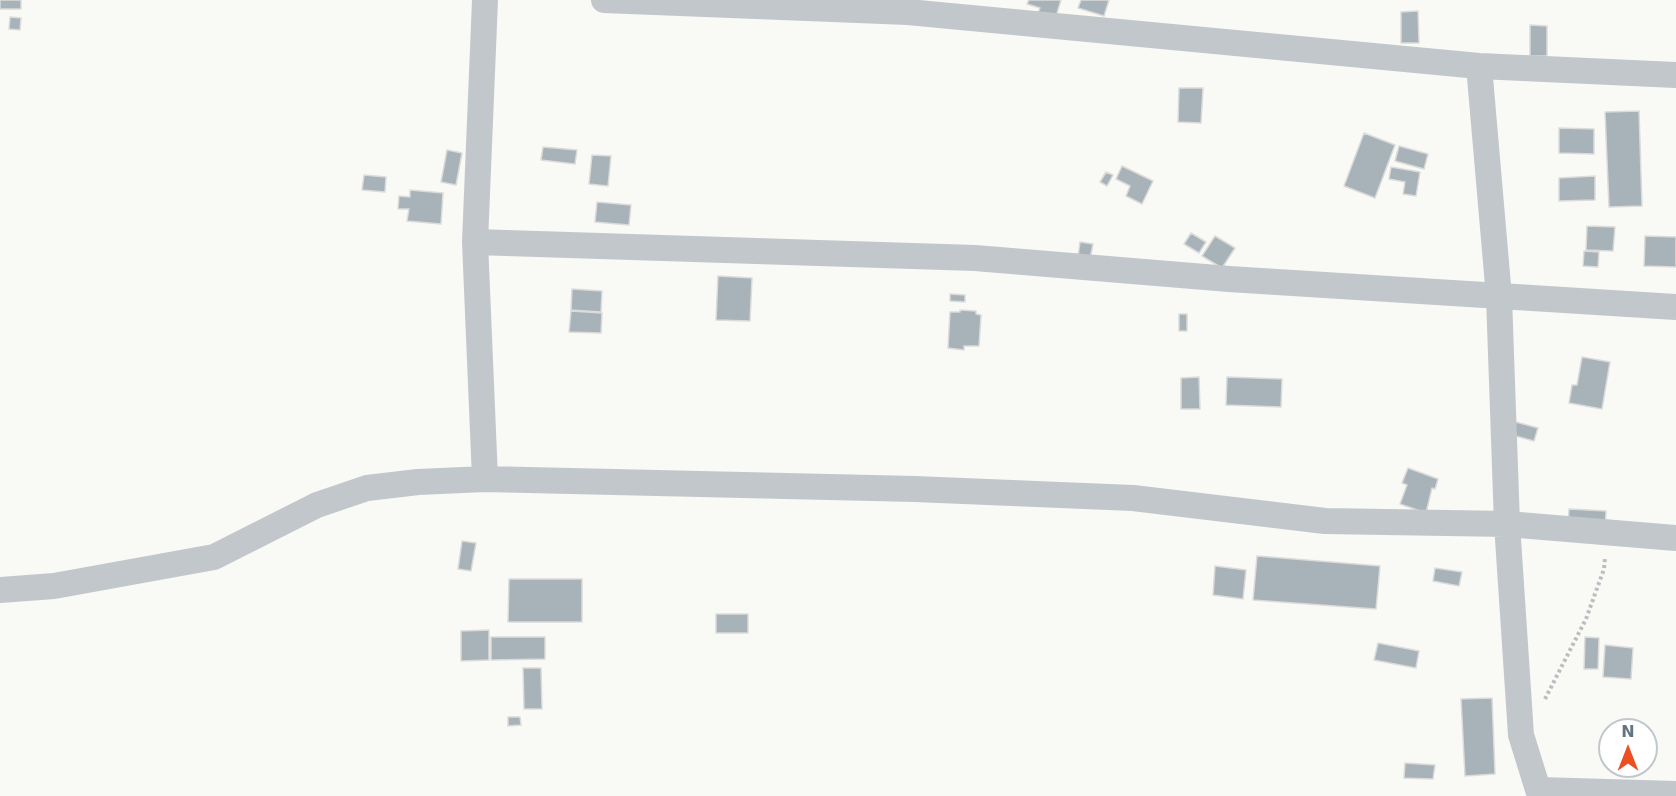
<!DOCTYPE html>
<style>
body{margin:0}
#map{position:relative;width:1676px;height:796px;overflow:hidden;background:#f9f9f6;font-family:"DejaVu Sans",sans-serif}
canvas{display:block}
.north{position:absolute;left:1598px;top:718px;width:60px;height:60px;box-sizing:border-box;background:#fff;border:2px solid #c0c8cd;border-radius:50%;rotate:0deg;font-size:16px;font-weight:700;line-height:24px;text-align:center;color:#627583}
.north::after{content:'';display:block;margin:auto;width:21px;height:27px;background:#ed4f22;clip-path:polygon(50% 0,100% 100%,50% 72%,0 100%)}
</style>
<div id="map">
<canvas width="1676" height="796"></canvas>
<div class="north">N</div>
</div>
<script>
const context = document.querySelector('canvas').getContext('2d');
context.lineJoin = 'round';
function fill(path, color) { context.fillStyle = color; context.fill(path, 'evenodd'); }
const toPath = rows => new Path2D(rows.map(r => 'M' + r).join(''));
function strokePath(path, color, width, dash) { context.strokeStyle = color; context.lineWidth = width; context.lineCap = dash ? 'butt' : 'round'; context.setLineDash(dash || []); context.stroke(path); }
const building = toPath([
 [0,0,21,0,21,9,0,9,0,0],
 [1029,0,1061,0,1054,23,1036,17,1040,8,1027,4,1029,0],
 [1081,0,1109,0,1104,16,1078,8,1081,0],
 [1418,11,1419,43,1401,43,1401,12,1418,11],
 [10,17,21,18,20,30,9,29,10,17],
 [1530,25,1547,26,1547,56,1530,56,1530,25],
 [1179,88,1203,88,1201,123,1178,122,1179,88],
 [1639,111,1642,206,1609,207,1605,112,1639,111],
 [1559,128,1594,129,1594,154,1559,153,1559,128],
 [1364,133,1395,145,1375,198,1344,186,1364,133],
 [1399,146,1428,154,1424,169,1395,161,1399,146],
 [543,147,577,150,575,164,541,160,543,147],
 [447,150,462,153,456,185,441,182,447,150],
 [592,155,611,156,608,186,589,184,592,155],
 [1122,166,1153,181,1142,204,1126,196,1130,186,1116,179,1122,166],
 [1391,167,1420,172,1416,196,1403,194,1405,182,1389,179,1391,167],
 [1106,172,1113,175,1107,186,1100,182,1106,172],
 [364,175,386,177,385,192,362,190,364,175],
 [1595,176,1595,200,1559,201,1559,178,1595,176],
 [410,190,443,193,441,224,407,221,409,209,398,209,399,196,410,197,410,190],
 [597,202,631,205,629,225,595,222,597,202],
 [1587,226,1615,227,1613,251,1586,250,1587,226],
 [1191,233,1206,242,1199,253,1184,244,1191,233],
 [1215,236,1235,248,1222,268,1202,256,1215,236],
 [1645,236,1676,237,1676,267,1644,266,1645,236],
 [1080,242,1093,244,1090,259,1078,257,1080,242],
 [1584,251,1599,252,1598,267,1583,266,1584,251],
 [718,276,752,278,750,321,716,320,718,276],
 [572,289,602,291,601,312,571,310,572,289],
 [950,294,965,295,965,302,950,301,950,294],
 [960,310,976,311,976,314,981,315,979,346,964,346,964,350,948,348,950,312,960,312,960,310],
 [571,311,602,313,601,333,569,332,571,311],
 [1179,314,1187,314,1187,331,1179,331,1179,314],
 [1582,357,1610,362,1602,409,1569,403,1572,385,1577,385,1582,357],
 [1199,377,1200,409,1181,409,1181,378,1199,377],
 [1227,377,1282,379,1281,407,1226,405,1227,377],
 [1516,422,1538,428,1534,441,1512,435,1516,422],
 [1408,468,1438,479,1435,489,1432,488,1426,513,1400,504,1407,485,1402,483,1408,468],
 [1569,509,1606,511,1605,529,1568,527,1569,509],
 [462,541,476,543,471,571,458,569,462,541],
 [1257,556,1380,566,1376,609,1253,600,1257,556],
 [1215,566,1246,570,1243,599,1213,595,1215,566],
 [1435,568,1462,572,1459,586,1433,581,1435,568],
 [509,579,582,579,582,622,508,622,509,579],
 [716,614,748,614,748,633,716,633,716,614],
 [489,630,489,660,461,661,461,631,489,630],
 [491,637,545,637,545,659,491,660,491,637],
 [1585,637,1599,638,1598,669,1584,669,1585,637],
 [1378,643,1419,651,1416,668,1374,660,1378,643],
 [1605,645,1633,648,1631,679,1603,677,1605,645],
 [523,668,541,668,542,709,524,709,523,668],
 [1492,698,1495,774,1465,776,1461,699,1492,698],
 [508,717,520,717,521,725,508,726,508,717],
 [1405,763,1435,765,1433,779,1404,778,1405,763]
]);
const path = toPath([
 [1545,699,1586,619,1604,569,1605,558]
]);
const minor = toPath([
 [485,0,475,242,485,479],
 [604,0,908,12,1479,66,1676,75],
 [1479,66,1499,297,1507,524,1521,735,1540,796],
 [475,242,975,258,1229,279,1676,307],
 [0,590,54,586,214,557,317,505,367,488,418,482,485,479,915,489,1133,498,1325,521,1507,524,1676,538],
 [1539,790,1676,794]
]);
fill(building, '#a8b2b9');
strokePath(building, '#dbdbd9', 1.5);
strokePath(path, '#babec1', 4, [3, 3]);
strokePath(minor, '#c2c7cb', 26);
</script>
